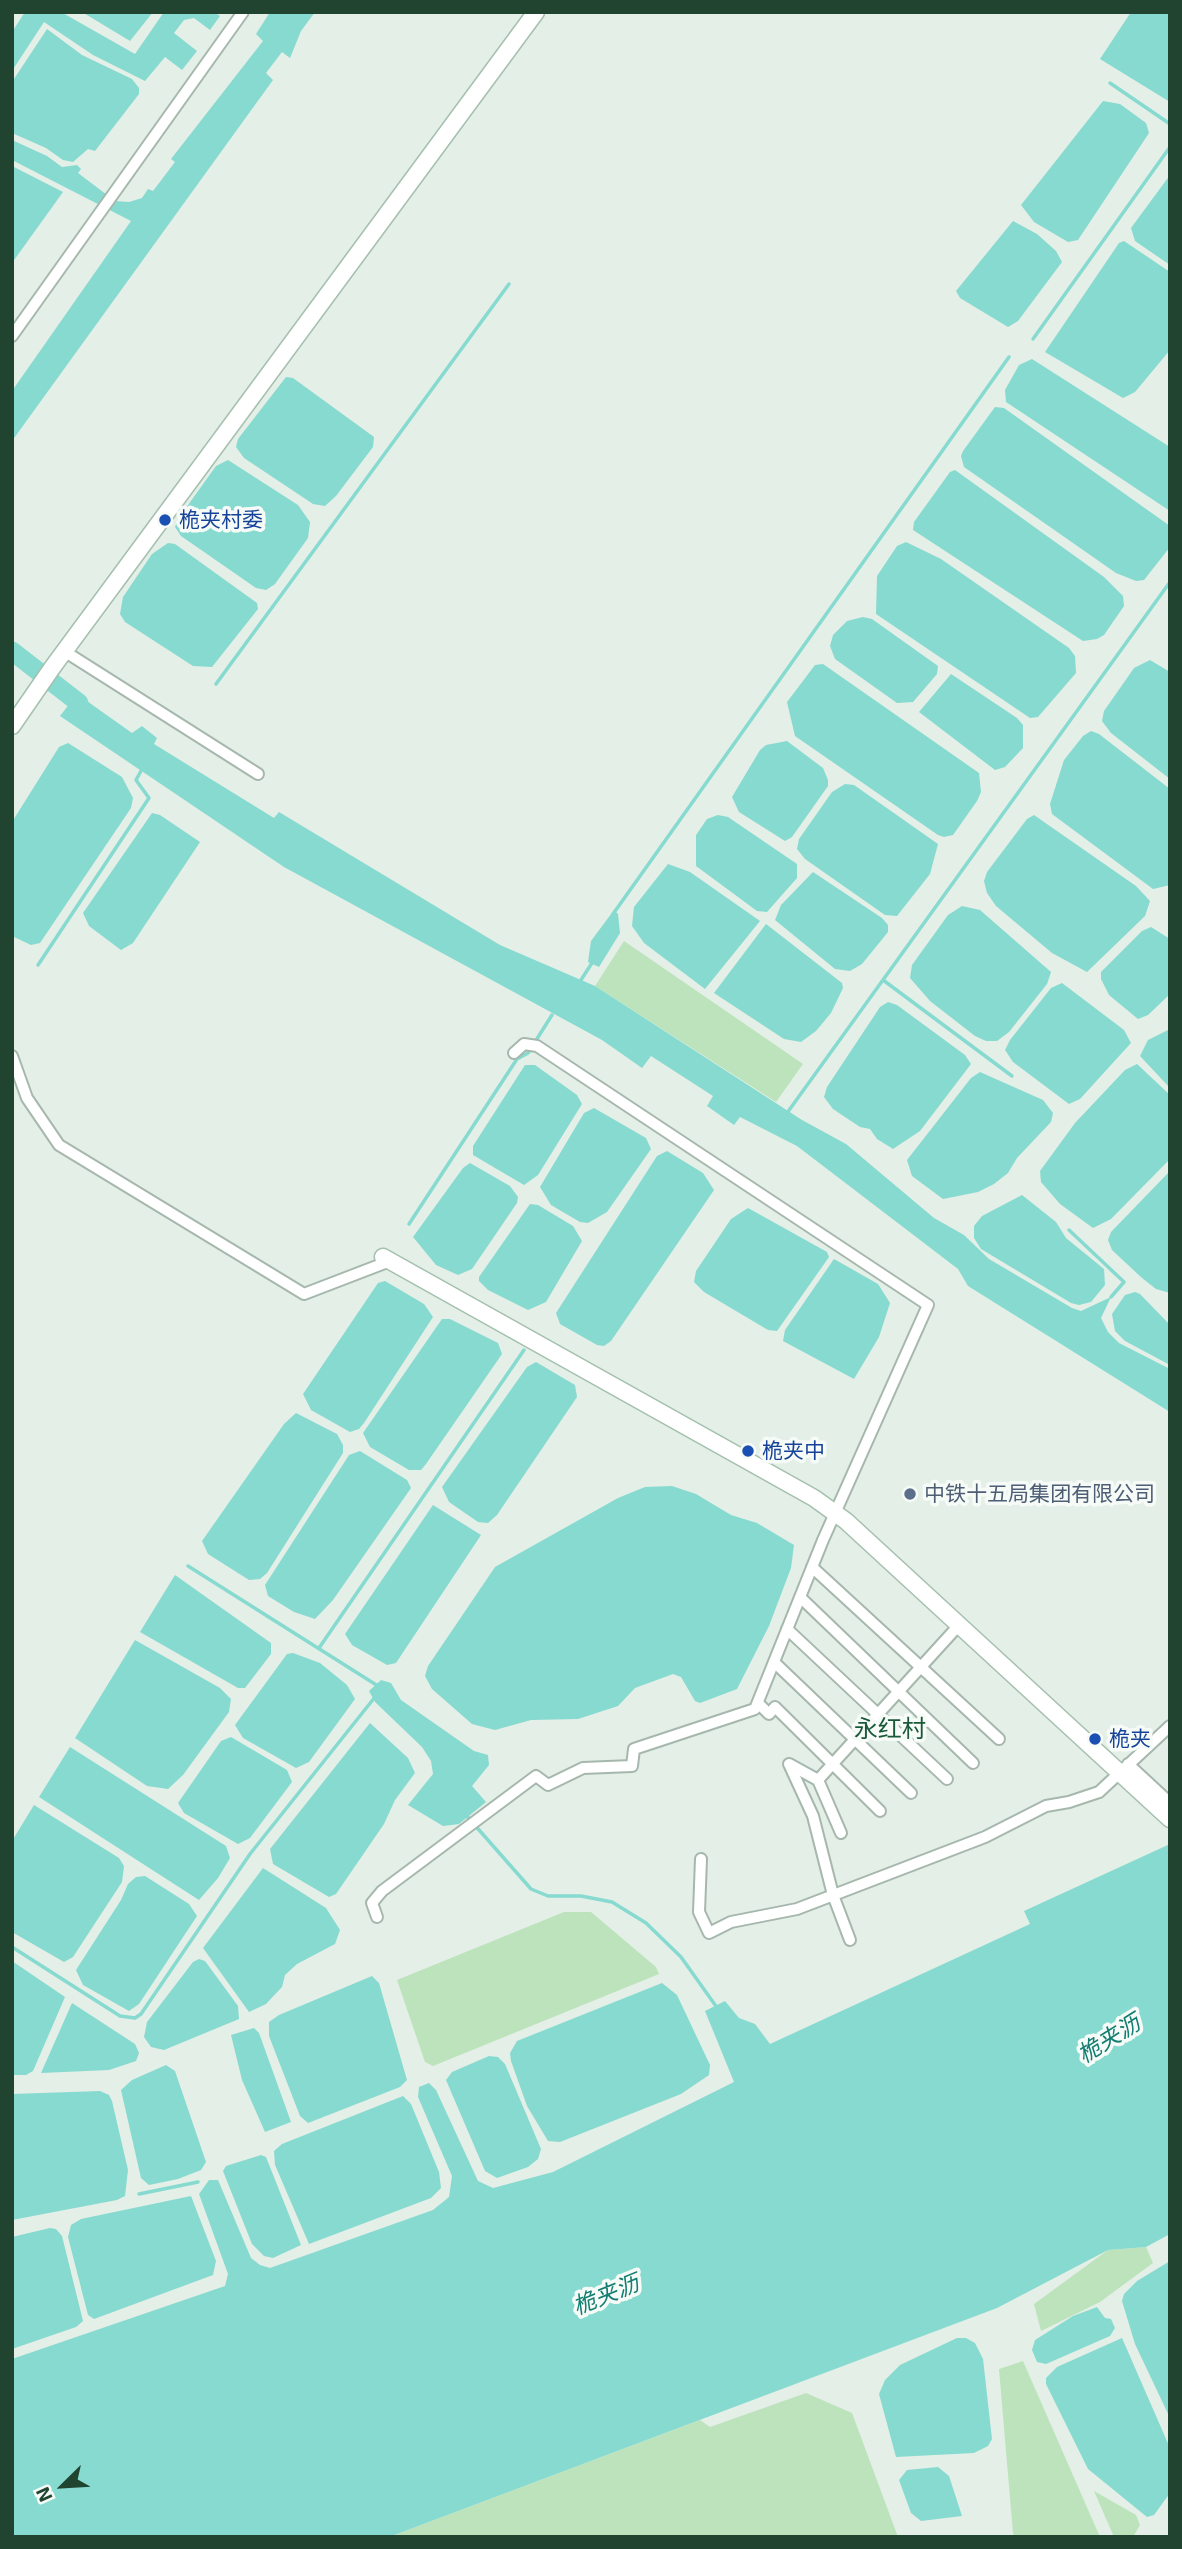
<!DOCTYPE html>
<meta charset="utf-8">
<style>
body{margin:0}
#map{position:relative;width:1182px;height:2549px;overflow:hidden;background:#e4efe7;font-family:"Exo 2",sans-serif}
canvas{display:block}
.frame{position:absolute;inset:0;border:14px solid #214431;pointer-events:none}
.north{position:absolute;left:28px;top:2451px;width:70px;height:70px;-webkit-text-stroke:5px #f6fbf7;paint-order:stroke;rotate:246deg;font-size:19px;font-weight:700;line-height:28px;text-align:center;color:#214431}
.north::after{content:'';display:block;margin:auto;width:24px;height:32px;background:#214431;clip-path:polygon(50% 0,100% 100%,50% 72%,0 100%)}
</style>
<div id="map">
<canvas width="1182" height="2549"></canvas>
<div class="frame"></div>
<div class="north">N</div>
</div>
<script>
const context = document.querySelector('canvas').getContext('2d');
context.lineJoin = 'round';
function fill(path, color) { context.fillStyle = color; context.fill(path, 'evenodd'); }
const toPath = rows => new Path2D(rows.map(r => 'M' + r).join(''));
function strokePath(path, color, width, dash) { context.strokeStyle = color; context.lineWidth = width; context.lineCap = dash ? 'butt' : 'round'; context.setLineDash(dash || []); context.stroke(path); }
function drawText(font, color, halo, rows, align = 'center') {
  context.font = font + ' "Exo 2","Noto Sans SC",sans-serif'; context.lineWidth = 7; context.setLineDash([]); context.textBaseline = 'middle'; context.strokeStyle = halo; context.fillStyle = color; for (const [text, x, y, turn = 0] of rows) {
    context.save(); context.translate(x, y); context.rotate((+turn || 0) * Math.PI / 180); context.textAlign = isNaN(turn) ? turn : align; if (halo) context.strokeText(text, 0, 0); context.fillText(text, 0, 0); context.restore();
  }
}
const green = toPath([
 [624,941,803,1064,776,1102,595,986],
 [564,1912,591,1912,656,1967,659,1974,433,2066,425,2062,397,1980],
 [1146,2247,1153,2263,1100,2302,1041,2331,1034,2304,1108,2250],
 [1023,2361,1100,2537,1015,2537,1013,2533,999,2369],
 [806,2393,852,2413,898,2537,389,2537,700,2420,710,2427],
 [1094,2491,1136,2515,1140,2525,1133,2537,1114,2537]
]);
const water = toPath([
 [25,12,61,12,135,54,164,12,214,12,220,16,210,30,194,18,184,20,174,33,197,51,182,70,165,57,145,81,93,55,44,22,12,71,12,32],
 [82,12,153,12,130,41],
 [270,12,315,12,301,31,290,58,282,52,266,73,273,80,12,441,12,391,131,221,12,160,12,140,47,156,62,167,77,165,81,169,78,173,115,201,129,202,142,198,148,189,153,191,175,162,171,159,263,41,256,34],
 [1131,12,1170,12,1170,102,1100,59],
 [47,29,82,55,132,79,139,88,139,94,95,151,88,149,73,162,63,160,46,148,12,133,12,82],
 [1103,101,1120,104,1146,123,1149,133,1078,240,1068,242,1034,222,1021,205],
 [12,166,63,192,12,263],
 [1170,175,1170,265,1135,241,1131,228],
 [1013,221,1037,234,1056,251,1062,262,1018,321,1008,327,960,298,956,291],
 [1124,241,1170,272,1170,350,1135,392,1123,398,1045,352,1119,243],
 [1032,359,1170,447,1170,511,1006,402,1005,390,1019,365],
 [286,377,293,378,374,437,373,447,336,496,325,506,313,504,244,458,236,447,238,439],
 [995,407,1004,408,1170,526,1170,547,1144,580,1136,581,1116,573,964,467,961,456,963,451],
 [228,460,298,505,310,522,308,538,275,584,266,590,256,588,181,536,175,527,178,519,216,466],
 [955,470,1104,577,1123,596,1124,606,1104,635,1097,639,1083,641,913,530,914,522,950,472],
 [906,542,941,559,1069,648,1075,656,1076,673,1038,717,1030,718,876,614,877,576,897,546],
 [168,543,175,544,257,603,258,609,212,667,193,666,125,622,120,614,123,597,152,554],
 [863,617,872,619,938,666,937,674,913,702,897,703,835,659,830,646,833,635,847,621],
 [1150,660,1170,672,1170,779,1111,733,1102,721,1104,711,1134,668],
 [823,664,979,773,981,792,977,801,953,835,944,837,938,835,795,736,787,702,815,665],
 [951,674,1017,718,1023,725,1023,748,1005,767,995,770,919,712],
 [77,694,132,733,142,726,157,738,154,744,274,818,279,812,500,945,595,986,802,1120,846,1144,934,1218,964,1235,989,1259,1072,1308,1081,1311,1111,1297,1101,1318,1108,1332,1119,1343,1170,1369,1170,1412,968,1286,958,1269,797,1146,740,1117,734,1125,707,1106,713,1096,651,1056,642,1068,602,1040,284,867,60,716],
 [1091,731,1099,734,1170,789,1170,885,1153,889,1052,814,1050,804,1064,760,1083,736],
 [787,741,823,768,828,780,828,786,792,837,785,841,739,812,732,797,760,750,766,745],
 [68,743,122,777,133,798,131,808,40,943,31,945,12,936,12,822,59,747],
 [845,784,854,785,938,844,930,874,897,916,885,915,805,859,797,849,799,839,832,792],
 [152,813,160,815,200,842,133,943,121,950,89,926,83,913],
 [718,815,728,817,797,864,797,878,767,912,757,911,696,866,696,835,707,819],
 [1034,815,1136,886,1150,901,1145,916,1087,972,1052,953,996,906,987,893,984,881,987,872,1027,819],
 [668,864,690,872,760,921,705,989,644,943,632,926,634,907],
 [813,872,882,918,888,925,888,932,862,964,850,971,835,969,775,920,781,905],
 [962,906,980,910,1051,972,1047,984,1009,1032,997,1041,986,1041,975,1036,930,1001,910,978,912,965,948,915],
 [614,910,618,914,620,933,599,967,588,962,591,941],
 [766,924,842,983,843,988,831,1013,816,1031,801,1042,784,1039,714,993],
 [1151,927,1170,939,1170,994,1148,1015,1138,1019,1109,995,1101,979,1101,972,1142,931],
 [1062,983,1124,1030,1131,1043,1080,1099,1069,1104,1013,1062,1005,1050,1010,1040,1051,988],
 [888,1002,897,1005,965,1055,971,1064,920,1131,893,1149,877,1139,870,1129,860,1127,833,1109,824,1097,827,1087,880,1007],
 [1170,1029,1170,1088,1140,1056,1148,1040],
 [1137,1064,1170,1095,1170,1159,1111,1219,1093,1228,1060,1204,1041,1182,1040,1171,1075,1123,1125,1070],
 [525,1065,535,1065,577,1095,582,1104,538,1175,524,1185,473,1155,473,1146],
 [980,1072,1043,1100,1053,1113,1051,1122,1017,1158,1008,1173,994,1184,978,1192,943,1199,912,1176,907,1160,971,1078],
 [594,1108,646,1138,651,1149,607,1212,588,1223,580,1222,551,1205,540,1187,584,1113],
 [667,1151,703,1173,714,1190,611,1341,604,1346,597,1345,560,1324,556,1313,657,1156],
 [470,1163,510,1186,518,1197,517,1203,472,1269,458,1275,436,1265,413,1237,463,1168],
 [1170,1171,1170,1293,1156,1289,1142,1278,1112,1250,1108,1240,1111,1232],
 [1022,1195,1056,1222,1066,1238,1104,1269,1105,1285,1091,1302,1079,1305,1071,1303,981,1249,974,1238,974,1226,982,1216],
 [530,1204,538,1205,573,1226,582,1241,546,1302,528,1310,488,1290,479,1281,479,1277],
 [748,1208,827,1252,829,1257,777,1331,768,1330,704,1292,694,1282,696,1271,731,1219],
 [834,1259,878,1284,890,1303,879,1337,854,1379,783,1341,785,1330],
 [385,1281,424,1304,433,1317,364,1423,359,1429,350,1432,311,1410,303,1394,378,1283],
 [1135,1292,1140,1294,1170,1325,1170,1365,1125,1341,1115,1331,1112,1314,1125,1295],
 [442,1319,450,1319,498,1343,502,1354,426,1464,421,1470,409,1470,370,1447,363,1433],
 [536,1362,575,1385,577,1397,497,1515,488,1523,478,1522,449,1502,442,1487,527,1367],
 [296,1413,337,1434,343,1445,343,1453,267,1573,260,1579,249,1580,208,1554,202,1541,284,1424],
 [360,1451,407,1480,411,1488,333,1600,315,1619,294,1612,268,1596,265,1585,349,1455],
 [672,1486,696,1494,731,1515,757,1523,794,1545,791,1568,769,1626,737,1689,700,1703,695,1701,681,1677,673,1674,635,1688,618,1706,578,1719,531,1720,495,1730,472,1724,432,1689,425,1676,428,1666,495,1567,618,1498,645,1487],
 [433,1505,481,1535,396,1663,387,1665,352,1645,345,1634],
 [175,1575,271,1643,271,1654,245,1688,238,1688,140,1632],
 [135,1640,220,1688,231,1699,229,1712,183,1775,168,1789,147,1786,75,1738],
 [293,1653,320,1663,347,1685,355,1699,309,1762,296,1768,243,1738,235,1725,287,1654],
 [381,1680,391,1683,401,1700,474,1751,488,1755,489,1765,472,1786,486,1802,459,1824,443,1826,408,1805,433,1774,431,1761,422,1747,375,1702,369,1691],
 [370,1723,408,1758,415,1773,395,1800,384,1824,336,1894,329,1897,273,1864,270,1849],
 [231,1737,287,1770,292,1782,250,1838,238,1844,184,1813,178,1803,221,1741],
 [70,1747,226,1846,230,1858,218,1878,199,1900,39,1797],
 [34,1805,119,1858,124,1866,122,1882,73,1957,64,1962,12,1932,12,1841],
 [1170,1844,1170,2234,1146,2247,1108,2250,997,2308,389,2537,12,2537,12,2359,225,2286,228,2274,199,2194,209,2180,218,2180,251,2258,260,2265,270,2268,433,2210,449,2197,452,2176,418,2097,419,2087,429,2083,436,2090,478,2181,493,2188,553,2172,734,2082,705,2011,725,2001,739,2018,755,2024,770,2044,1030,1924,1024,1911],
 [263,1868,326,1908,340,1930,335,1944,297,1964,285,1975,282,1987,266,2004,249,2012,203,1948],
 [145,1876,189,1904,197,1916,139,2004,129,2011,83,1985,76,1970,121,1900,128,1884,136,1877],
 [199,1959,205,1961,238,2006,239,2019,164,2050,151,2047,144,2037,147,2022,193,1962],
 [12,1961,65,1997,33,2071,26,2075,12,2075],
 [372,1976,379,1983,407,2080,400,2087,308,2123,300,2116,269,2036,269,2022,279,2015],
 [662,1983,677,1995,710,2065,709,2075,681,2094,560,2142,548,2141,527,2106,511,2061,510,2053,517,2041],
 [72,2003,135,2044,139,2053,136,2061,109,2070,41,2073],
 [254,2028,259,2033,291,2122,265,2132,242,2080,231,2035],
 [489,2056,498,2057,505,2064,541,2149,538,2159,528,2167,497,2178,485,2171,446,2080,452,2072],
 [166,2065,175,2071,206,2162,201,2170,178,2179,149,2185,141,2178,121,2090,132,2080],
 [100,2091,109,2095,112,2101,128,2170,125,2196,117,2200,12,2220,12,2094],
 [403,2096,411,2104,439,2172,441,2188,431,2198,309,2244,275,2165,274,2151,282,2144],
 [261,2155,266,2157,301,2245,273,2258,264,2256,252,2244,223,2171,226,2166],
 [191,2196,216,2261,213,2275,94,2319,88,2315,68,2237,71,2225,81,2219],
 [50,2228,56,2229,62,2236,83,2321,76,2327,12,2349,12,2237],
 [1170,2261,1170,2418,1135,2344,1122,2301,1124,2294,1137,2281],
 [1097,2307,1105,2318,1111,2319,1115,2328,1110,2336,1046,2364,1037,2362,1032,2350,1035,2340,1073,2316],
 [957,2338,966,2338,975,2343,983,2359,992,2439,988,2446,974,2453,896,2457,879,2394,885,2380,900,2365],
 [1122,2338,1170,2448,1170,2493,1154,2515,1147,2517,1088,2469,1046,2384,1046,2378,1057,2367],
 [938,2467,949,2476,962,2516,921,2521,911,2513,899,2480,907,2470]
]);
const stream = toPath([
 [1110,83,1170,124],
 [1033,339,1170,147],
 [216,684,509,284],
 [613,914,1009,357],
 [38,965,149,798,136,780,141,771],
 [883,980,1012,1076],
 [579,983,592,963],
 [787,1113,1170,582],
 [409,1224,517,1059,528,1053,552,1015],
 [1069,1230,1124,1282,1111,1297],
 [188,1566,378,1686],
 [319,1648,524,1350],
 [465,1814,531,1889,548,1896,581,1896,612,1902,646,1923,681,1957,718,2009],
 [12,1947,120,2016,135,2018,141,2014,250,1854,375,1697],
 [139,2194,198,2182]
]);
const river = toPath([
 [12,651,79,703]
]);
const street = toPath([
 [12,336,243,12],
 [64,651,258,774],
 [12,1056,27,1098,59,1145,304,1294,390,1261],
 [812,1567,999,1739],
 [800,1597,973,1763],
 [787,1629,947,1779],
 [774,1662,911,1793],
 [758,1703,769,1714,775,1707,880,1811],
 [789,1764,813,1816,833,1895,850,1940],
 [789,1764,818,1780,841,1833],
 [1128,1764,1170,1803],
 [818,1780,960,1624],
 [701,1859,699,1912,709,1933,731,1922,797,1909,985,1837,1046,1806,1069,1802,1099,1792,1170,1726],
 [377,1917,372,1903,382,1891,536,1776,548,1785,583,1768,632,1766,634,1749,755,1709,823,1540,928,1305,537,1046,524,1044,514,1053]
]);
const secondary = toPath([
 [12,726,52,668,536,12],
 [383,1257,814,1498,846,1521,1170,1819]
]);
const markers = [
 [165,520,7,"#1a4fb4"],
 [748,1451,7,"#1a4fb4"],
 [910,1494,7,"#5c6f8a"],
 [1095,1739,7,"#1a4fb4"]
];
const transitNames = [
 ["桅夹村委",179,520],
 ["桅夹中",762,1451],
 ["桅夹",1109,1739]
];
const serviceNames = [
 ["中铁十五局集团有限公司",924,1494]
];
const waterNames = [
 ["桅夹沥",1109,2039,-32],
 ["桅夹沥",606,2295,-22]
];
const quarterNames = [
 ["永红村",890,1729]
];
fill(green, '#bce3bb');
fill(water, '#86dad0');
strokePath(stream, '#86dad0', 3.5);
strokePath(river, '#86dad0', 19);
strokePath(street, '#a6b8ad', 14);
strokePath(secondary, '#a4c0ae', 19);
strokePath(street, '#fff', 10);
strokePath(secondary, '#fff', 16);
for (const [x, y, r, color] of markers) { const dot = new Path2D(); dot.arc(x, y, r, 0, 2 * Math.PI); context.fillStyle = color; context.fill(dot); strokePath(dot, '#f6fbf7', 2.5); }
drawText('21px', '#164399', '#f6fbf7', transitNames, 'left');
drawText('21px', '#4e5e75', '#f6fbf7', serviceNames, 'left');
drawText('italic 23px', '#127d70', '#f6fbf7', waterNames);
drawText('24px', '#1a5938', '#f6fbf7', quarterNames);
</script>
